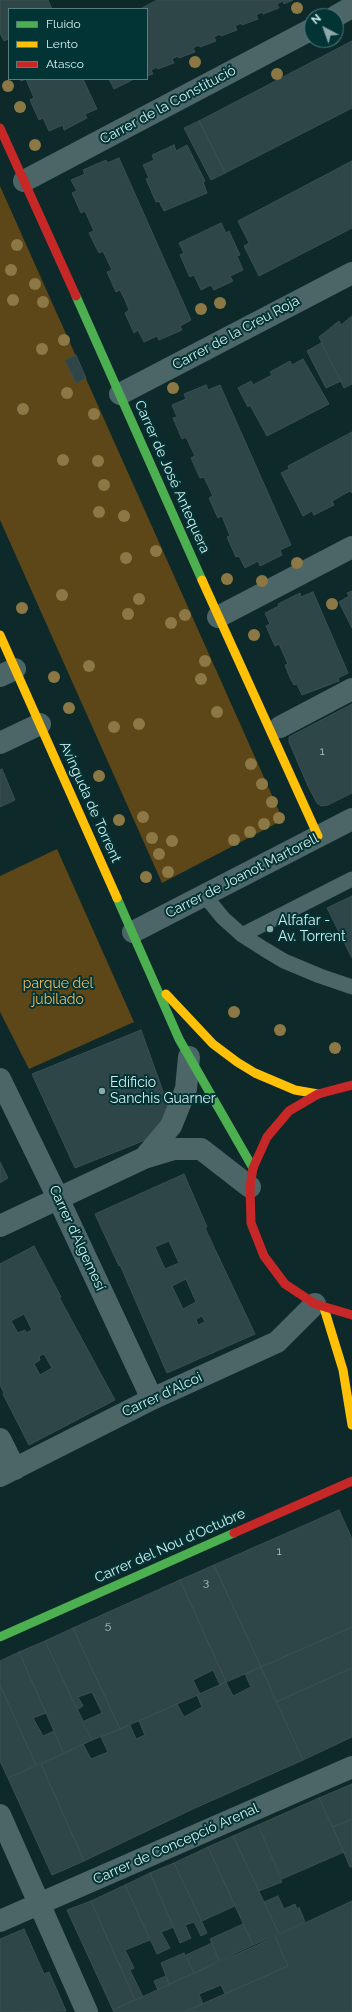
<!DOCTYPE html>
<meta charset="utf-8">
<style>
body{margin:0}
#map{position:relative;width:352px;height:2012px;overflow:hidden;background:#0e292a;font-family:Raleway,sans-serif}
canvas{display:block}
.legend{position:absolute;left:8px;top:8px;width:140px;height:72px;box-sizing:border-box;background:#023436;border:1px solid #567e7f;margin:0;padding:5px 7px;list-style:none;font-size:12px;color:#d5eded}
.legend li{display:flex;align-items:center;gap:8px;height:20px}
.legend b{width:20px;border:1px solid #567e7f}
.north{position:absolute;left:304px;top:8px;width:40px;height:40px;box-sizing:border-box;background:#023436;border:1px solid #567e7f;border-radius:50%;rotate:319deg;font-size:11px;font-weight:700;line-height:16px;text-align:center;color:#d5eded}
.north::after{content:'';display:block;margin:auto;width:14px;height:18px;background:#8fa8a9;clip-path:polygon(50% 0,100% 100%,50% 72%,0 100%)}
</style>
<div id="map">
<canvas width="352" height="2012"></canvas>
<ul class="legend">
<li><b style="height:5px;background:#4caf50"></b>Fluido</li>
<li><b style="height:5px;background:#ffc107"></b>Lento</li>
<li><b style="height:5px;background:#c62828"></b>Atasco</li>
</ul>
<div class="north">N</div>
</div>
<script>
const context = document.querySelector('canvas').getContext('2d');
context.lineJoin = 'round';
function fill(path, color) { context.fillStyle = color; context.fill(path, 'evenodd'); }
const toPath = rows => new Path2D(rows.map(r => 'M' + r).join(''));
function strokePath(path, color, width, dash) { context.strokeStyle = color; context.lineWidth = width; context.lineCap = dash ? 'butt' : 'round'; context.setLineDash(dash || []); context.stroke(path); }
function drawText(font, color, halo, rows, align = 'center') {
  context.font = font + ' Raleway,sans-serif'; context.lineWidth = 4; context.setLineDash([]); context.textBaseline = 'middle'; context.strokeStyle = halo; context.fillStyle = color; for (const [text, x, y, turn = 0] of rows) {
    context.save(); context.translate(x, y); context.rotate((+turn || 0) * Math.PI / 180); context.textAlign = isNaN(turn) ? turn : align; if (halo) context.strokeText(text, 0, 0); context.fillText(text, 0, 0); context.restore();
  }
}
const green = toPath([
 [0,186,283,820,162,883,0,520],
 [57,849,134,1022,29,1069,0,1012,0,876]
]);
const building = toPath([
 [0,0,48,0,52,9,9,9,9,41,8,39,4,41,0,33,0,0],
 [157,0,293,0,284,4,283,1,277,4,279,8,263,14,262,12,256,15,258,19,242,25,241,23,235,26,237,30,221,36,220,34,214,37,216,41,200,47,199,45,193,48,195,52,179,58,178,56,172,59,174,63,158,69,157,67,151,70,153,74,147,76,147,9,140,9,157,0],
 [352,41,352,108,225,173,199,121,352,41],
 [20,79,83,79,97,109,85,114,87,118,64,130,63,125,49,131,43,118,39,120,30,100,34,98,26,79,21,81,20,79],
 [109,79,134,79,114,89,109,79],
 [199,121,225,173,211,180,184,128,199,121],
 [174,145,176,151,187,145,205,181,203,182,207,193,164,211,159,201,156,202,146,179,149,178,143,165,154,160,152,155,174,145],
 [119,158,191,320,180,326,182,330,159,340,157,336,144,342,138,330,134,333,125,313,129,310,125,300,120,290,116,292,107,272,112,270,103,251,99,253,89,233,94,231,85,211,81,213,72,193,77,191,71,180,85,174,83,170,106,160,107,163,119,158],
 [352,161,352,228,259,276,244,246,249,243,238,221,352,161],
 [221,223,226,233,229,231,240,255,237,256,243,270,230,276,233,281,214,290,211,285,201,290,194,275,190,277,188,273,180,255,184,253,179,243,221,223],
 [352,316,352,384,344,388,319,337,339,321,341,325,352,316],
 [321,343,341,381,326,388,307,351,321,343],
 [76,355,86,378,76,383,65,360,76,355],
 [303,359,329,404,267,436,250,405,248,407,238,388,251,381,253,385,272,375,270,372,290,361,292,365,303,359],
 [206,385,208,390,220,385,291,545,280,550,282,555,260,566,258,561,245,568,239,556,236,557,227,537,230,536,222,516,218,518,209,498,213,496,212,494,204,477,200,478,191,458,195,456,194,454,186,437,182,439,173,418,177,417,172,405,186,399,184,394,206,385],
 [352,432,352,493,350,491,332,501,334,505,314,515,312,511,303,516,281,473,289,469,288,466,352,432],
 [352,591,352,628,339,602,349,596,347,593,352,591],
 [313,592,348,673,338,678,339,681,302,695,297,684,294,685,290,678,285,665,288,664,279,644,275,646,266,626,270,624,265,613,279,606,278,604,300,593,301,597,313,592],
 [352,704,352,793,328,805,321,806,317,803,308,786,289,742,289,737,352,704],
 [2,769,15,800,0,807,0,770,2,769],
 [352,896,352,958,327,908,352,896],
 [141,1030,169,1108,153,1137,75,1168,32,1074,141,1030],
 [0,1162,8,1178,0,1183,0,1162],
 [184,1174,207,1227,205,1228,255,1334,167,1373,120,1265,119,1266,95,1214,184,1174],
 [169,1241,179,1263,165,1269,155,1247,169,1241],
 [186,1279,196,1302,183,1309,172,1286,186,1279],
 [202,1316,205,1322,198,1325,196,1319,202,1316],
 [34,1246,61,1297,59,1297,115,1400,29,1445,3,1394,4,1393,0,1385,0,1264,34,1246],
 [24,1314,32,1330,26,1333,25,1330,18,1333,11,1321,24,1314],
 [44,1354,52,1368,40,1375,34,1364,40,1360,39,1356,44,1354],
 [339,1510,352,1539,352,1627,261,1667,214,1565,339,1510],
 [214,1565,261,1667,226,1682,180,1580,214,1565],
 [180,1580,226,1682,220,1685,213,1670,193,1680,200,1694,120,1729,73,1628,180,1580],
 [352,1627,352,1668,276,1702,261,1667,352,1627],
 [73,1628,120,1729,92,1740,82,1722,102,1713,92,1692,78,1697,83,1706,77,1710,45,1641,73,1628],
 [45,1641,92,1740,64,1754,19,1652,45,1641],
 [19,1652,46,1713,33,1718,43,1736,54,1731,64,1754,36,1765,0,1685,0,1661,19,1652],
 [261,1667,303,1760,195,1808,84,1861,41,1764,83,1744,91,1759,108,1752,101,1737,130,1725,136,1739,145,1735,139,1721,177,1704,184,1717,202,1707,197,1695,226,1682,233,1696,251,1687,245,1674,261,1667],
 [352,1668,352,1737,303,1760,276,1702,352,1668],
 [0,1685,36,1765,8,1778,0,1761,0,1685],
 [41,1764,84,1861,52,1875,8,1778,41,1764],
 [352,1784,352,1819,333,1827,319,1798,352,1784],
 [319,1798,344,1852,282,1879,258,1825,319,1798],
 [352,1819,352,1867,350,1867,333,1827,352,1819],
 [258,1825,282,1882,259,1891,233,1836,258,1825],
 [233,1836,279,1934,253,1945,208,1847,233,1836],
 [208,1847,235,1906,202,1921,174,1863,208,1847],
 [174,1863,207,1933,201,1936,194,1922,185,1925,191,1938,180,1943,150,1873,174,1863],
 [150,1873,174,1927,161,1932,170,1948,157,1954,125,1885,150,1873],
 [125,1885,150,1940,125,1950,134,1968,130,1970,143,1997,135,2000,91,1901,125,1885],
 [278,1896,284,1909,295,1904,297,1910,299,1907,305,1922,279,1934,264,1902,278,1896],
 [91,1901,135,2000,113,2010,67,1910,91,1901],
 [352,1901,352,2012,184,2012,288,1966,275,1937,352,1901],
 [243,1924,253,1945,219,1961,210,1939,243,1924],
 [24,1929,44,1974,49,1972,66,2011,0,2012,0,1939,24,1929],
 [275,1937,288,1966,225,1994,221,1985,199,1994,203,2004,184,2012,114,2012,113,2010,135,2000,275,1937],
 [212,1943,219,1961,194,1973,186,1955,212,1943],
 [184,1953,194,1973,169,1984,161,1963,184,1953],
 [166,1976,169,1984,158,1990,154,1981,166,1976]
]);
const lane = toPath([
 [205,896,223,918,242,935,264,949,284,961,320,976,352,987],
 [242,935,352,879]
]);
const street = toPath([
 [336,16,352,7],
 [24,181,312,29],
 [120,394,352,273],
 [218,617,352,547],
 [0,676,15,669],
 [280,727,352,689],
 [0,743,40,724],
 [133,932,352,819],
 [0,1079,58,1198,152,1399],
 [144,1158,171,1126,186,1089,189,1057],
 [0,1226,144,1158,174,1149,201,1149,250,1187],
 [0,1439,15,1469],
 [0,1476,152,1399,277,1342,315,1304],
 [0,1815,87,2012],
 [0,1921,352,1767]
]);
const fast = toPath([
 [76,296,202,580],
 [117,898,179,1039,253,1168],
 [0,1637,234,1533]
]);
const slow = toPath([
 [202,580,318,836],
 [0,635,117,898],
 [166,994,213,1044,237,1062,255,1073,295,1090,318,1094],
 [324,1308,343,1370,352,1425]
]);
const jam = toPath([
 [0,128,76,296],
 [352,1085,318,1094,289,1111,267,1137,253,1168,250,1187,251,1223,264,1256,285,1284,315,1304,352,1315],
 [234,1533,352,1481]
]);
const trees = [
 [297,8],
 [195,62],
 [277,74],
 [8,86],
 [20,107],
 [35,145],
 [17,245],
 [11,270],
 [35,284],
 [13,300],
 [43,302],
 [220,303],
 [201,309],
 [64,340],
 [42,349],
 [173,388],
 [67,393],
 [23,409],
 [94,414],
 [63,460],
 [98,461],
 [104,485],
 [99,512],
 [124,516],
 [156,551],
 [126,558],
 [297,563],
 [227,579],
 [262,581],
 [62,595],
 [139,599],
 [332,604],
 [22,608],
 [128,614],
 [185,615],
 [171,623],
 [254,635],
 [205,661],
 [89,666],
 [54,677],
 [201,679],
 [69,708],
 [217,712],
 [139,724],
 [114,727],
 [251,764],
 [99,776],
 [262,784],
 [272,802],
 [143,817],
 [279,818],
 [119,820],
 [264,824],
 [250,832],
 [152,838],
 [234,840],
 [172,841],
 [159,854],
 [168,872],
 [146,877],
 [234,1012],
 [280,1030],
 [335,1048]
];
const markers = [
 [270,929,4,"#8fa8a9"],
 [102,1091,4,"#8fa8a9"]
];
const numberNames = [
 ["1",322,751],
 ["1",279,1551],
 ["3",206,1582],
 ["5",108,1625]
];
const streetNames = [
 ["Carrer de la Constitució",168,105,-28],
 ["Carrer de la Creu Roja",236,333,-28],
 ["Carrer de José Antequera",172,477,66],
 ["Avinguda de Torrent",90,802,66],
 ["Carrer de Joanot Martorell",242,876,-27],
 ["Carrer d’Algemesí",77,1238,65],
 ["Carrer d'Alcoi",162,1395,-25],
 ["Carrer del Nou d'Octubre",170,1546,-24],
 ["Carrer de Concepció Arenal",176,1844,-24]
];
const poiNames = [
 ["Alfafar -",278,921],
 ["Av. Torrent",278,937],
 ["Edificio",110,1083],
 ["Sanchis Guarner",110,1099]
];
const parkNames = [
 ["parque del",58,984],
 ["jubilado",58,1000]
];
fill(green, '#5d4617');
fill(building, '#2e4647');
strokePath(building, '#3a4f50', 1);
strokePath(lane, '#4c6667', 15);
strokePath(street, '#4c6667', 22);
strokePath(fast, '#4caf50', 9);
strokePath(slow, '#ffc107', 9);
strokePath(jam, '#c62828', 9);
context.fillStyle = '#8c7844';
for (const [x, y] of trees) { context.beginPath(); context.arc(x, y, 6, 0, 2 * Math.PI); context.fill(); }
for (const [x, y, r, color] of markers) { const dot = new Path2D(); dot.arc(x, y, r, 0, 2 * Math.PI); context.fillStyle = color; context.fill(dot); strokePath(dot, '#023436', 1.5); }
drawText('12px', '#abc3c4', null, numberNames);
drawText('14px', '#d5eded', '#023436', streetNames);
drawText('14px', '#d5eded', '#023436', poiNames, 'left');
drawText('14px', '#f4b85a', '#023436', parkNames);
</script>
